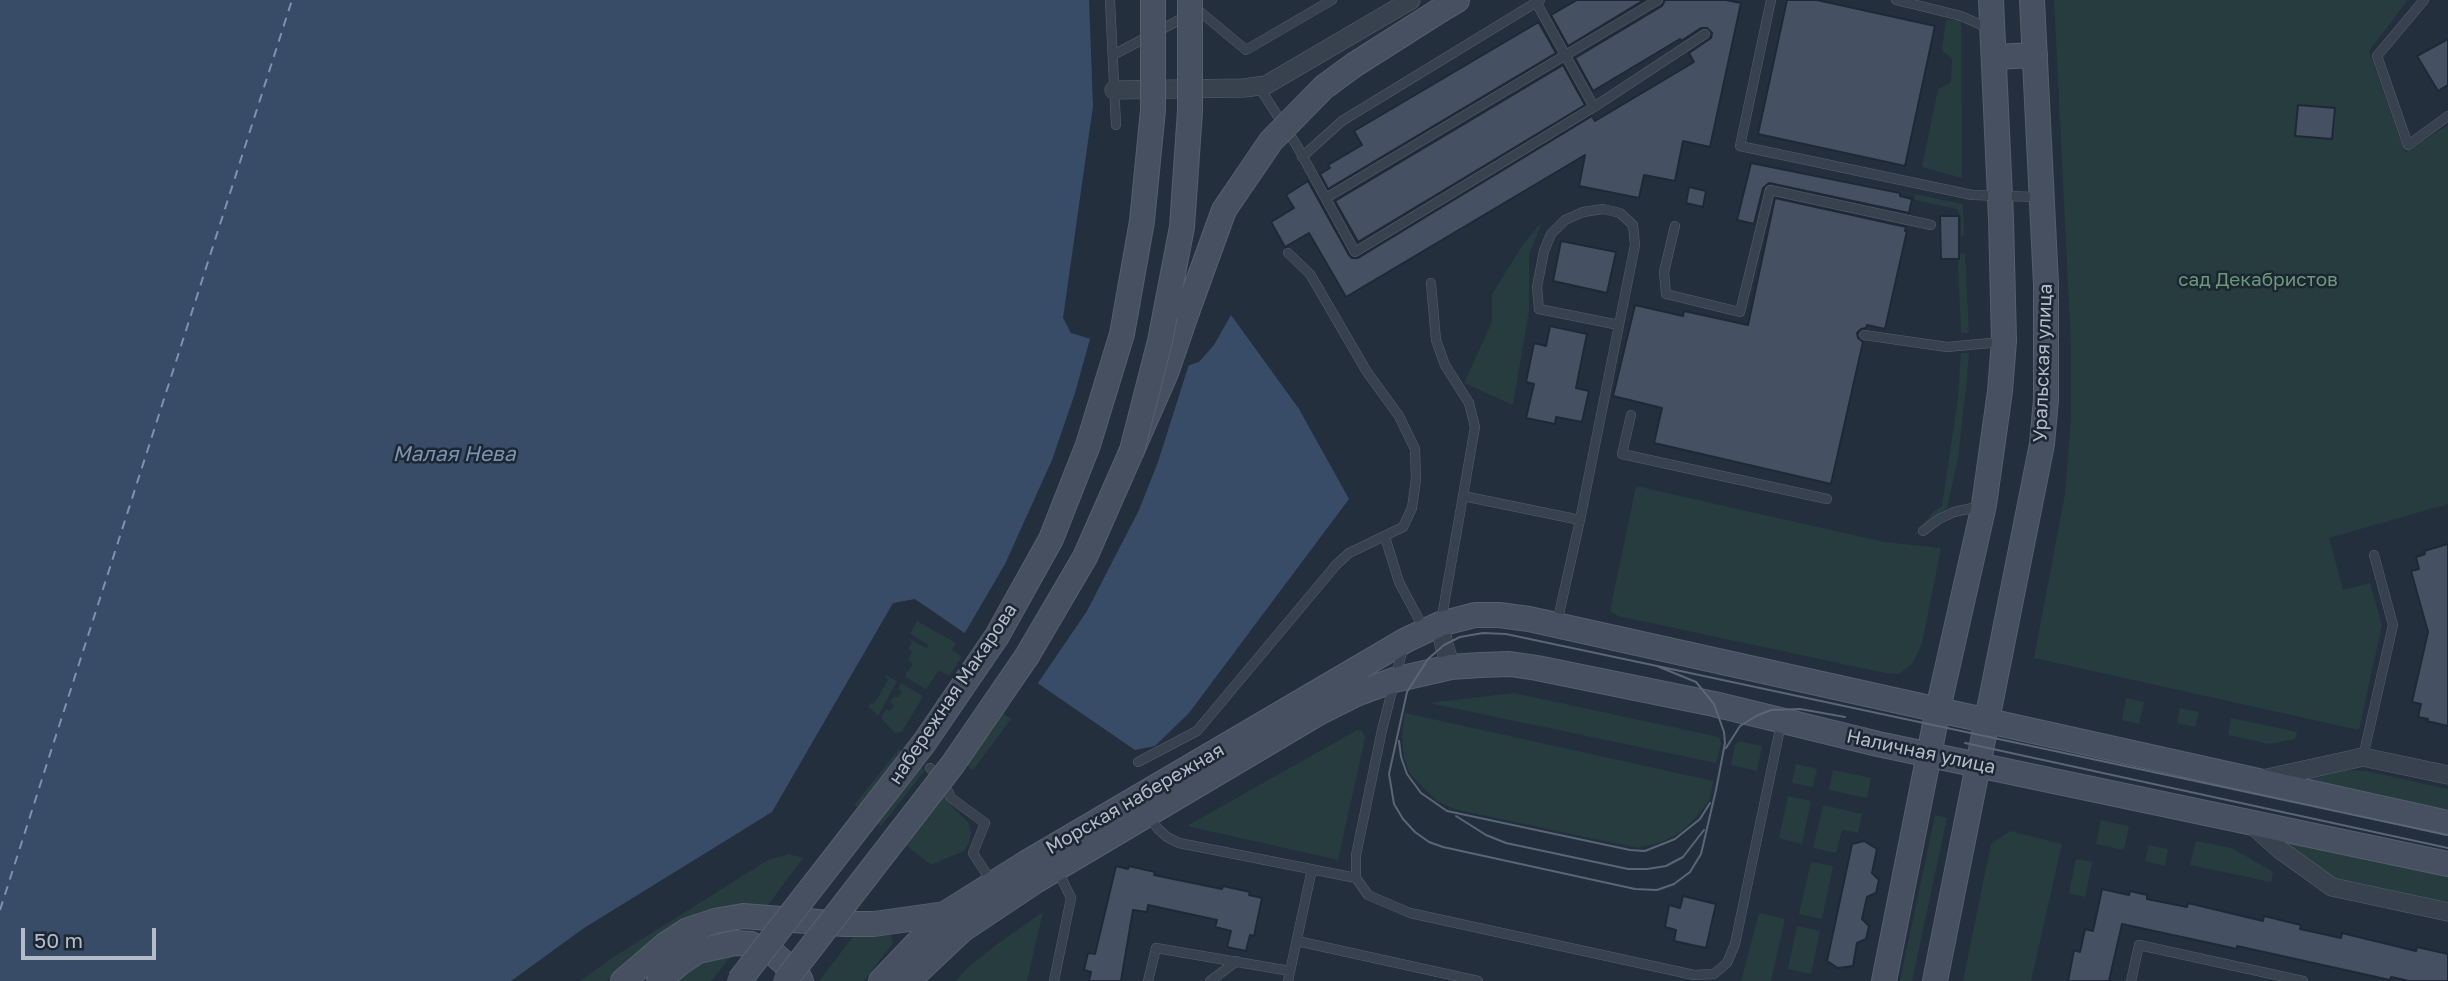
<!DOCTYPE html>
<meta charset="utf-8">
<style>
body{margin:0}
#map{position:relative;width:2448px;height:981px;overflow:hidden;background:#242f3e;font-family:"Golos Text",sans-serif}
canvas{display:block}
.scale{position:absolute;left:21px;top:928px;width:135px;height:32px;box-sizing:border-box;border:4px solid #b4bcc9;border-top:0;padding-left:9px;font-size:21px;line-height:24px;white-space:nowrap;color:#b4bcc9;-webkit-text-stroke:5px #1d2633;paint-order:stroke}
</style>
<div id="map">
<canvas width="2448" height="981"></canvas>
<div class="scale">50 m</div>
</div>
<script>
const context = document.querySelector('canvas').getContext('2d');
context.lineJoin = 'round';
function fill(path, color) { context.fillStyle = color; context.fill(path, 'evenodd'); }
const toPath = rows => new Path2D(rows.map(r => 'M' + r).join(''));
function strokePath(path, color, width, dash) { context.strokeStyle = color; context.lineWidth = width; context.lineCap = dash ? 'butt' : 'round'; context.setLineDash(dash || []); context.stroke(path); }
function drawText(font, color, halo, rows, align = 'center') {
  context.font = font + ' "Golos Text",sans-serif'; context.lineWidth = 5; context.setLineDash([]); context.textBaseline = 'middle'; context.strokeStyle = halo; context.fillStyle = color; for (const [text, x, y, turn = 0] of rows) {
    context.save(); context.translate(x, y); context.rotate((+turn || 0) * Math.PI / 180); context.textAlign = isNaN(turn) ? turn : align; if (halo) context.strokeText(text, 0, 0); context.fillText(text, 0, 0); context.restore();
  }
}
const green = toPath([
 [2054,0,2408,0,2369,51,2405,152,2448,125,2448,504,2329,538,2343,590,2370,583,2382,625,2359,730,2034,658,2065,494,2071,421,2071,343],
 [1946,20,1961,20,1962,178,1922,167,1938,89,1951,82,1952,59,1942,50],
 [1771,165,1963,204,1964,236,1961,236,1961,217,1957,209,1915,200,1915,195],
 [1542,222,1529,254,1529,310,1513,405,1464,383,1492,322,1492,294,1524,243],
 [1965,253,1969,333,1961,333,1958,263,1960,254],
 [1961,353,1969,353,1967,378,1958,458,1947,508,1912,538,1934,511,1942,506,1958,398],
 [1636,486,1884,542,1941,548,1922,643,1913,663,1899,674,1885,673,1618,616,1610,611],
 [917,621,956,643,952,650,962,657,949,676,939,670,926,689,906,677,906,671,908,672,913,664,908,660,912,652,908,649,912,642,908,638,926,648,929,645,910,634],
 [886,675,897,681,878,716,868,706,870,703,874,704,888,680,885,677],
 [901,683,923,696,902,732,895,733,881,718,886,709,890,711,894,705,890,702,894,696,898,698,902,691,898,689],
 [1514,693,1719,737,1721,744,1716,763,1429,703],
 [2126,698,2144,702,2139,724,2122,720],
 [988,701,1011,719,973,770,950,752],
 [2180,708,2199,712,2195,727,2177,723],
 [1405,713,1713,781,1710,799,1696,817,1681,832,1662,842,1638,848,1454,809,1437,801,1410,774,1404,758,1402,735],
 [2231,718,2297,732,2295,739,2269,744,2228,735],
 [1357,730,1362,731,1365,738,1338,860,1187,826],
 [1739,741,1762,746,1757,771,1731,765,1735,745],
 [899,749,925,770,881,826,854,805],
 [1796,764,1817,769,1813,787,1792,783],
 [1833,770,1871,778,1867,798,1829,790],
 [2348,770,2366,771,2448,789,2448,815,2307,785,2300,774],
 [940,787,947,802,968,822,971,832,969,842,964,851,931,865,888,831],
 [1788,796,1811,801,1802,844,1779,838],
 [1823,805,1862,814,1858,833,1842,830,1836,853,1813,848],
 [1935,815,1947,818,1912,981,1900,981],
 [2101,820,2129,826,2124,850,2096,844],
 [2010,831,2062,844,2031,981,1963,981,1991,844],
 [2196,841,2232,848,2273,872,2271,882,2190,865],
 [2293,841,2448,874,2448,904,2335,880,2286,848,2288,843],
 [2149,845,2168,849,2165,866,2145,861],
 [789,854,803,858,765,909,639,954,607,981,580,981,612,958,768,860],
 [2076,859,2092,862,2085,897,2069,893],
 [1811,862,1833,866,1822,919,1799,914],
 [1043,912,1027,981,956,981,965,970,996,945],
 [1759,913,1785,919,1771,981,1741,981],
 [1797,926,1820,931,1811,974,1788,969],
 [856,933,890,934,893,943,864,981,819,981],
 [734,953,711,981,672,981,701,959]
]);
const water = toPath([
 [0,0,1089,0,1093,106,1063,318,1071,333,1184,367,1199,362,1214,345,1231,315,1299,409,1349,499,1189,713,1155,746,1135,750,915,599,893,603,772,812,584,928,511,981,0,981]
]);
const pier = toPath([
 [1091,335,1184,364,1190,361,1158,462,1139,510,1087,611,1036,686,963,636,1005,564,1052,460,1075,393]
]);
const ferry = toPath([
 [0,910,292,0]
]);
const building = toPath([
 [1577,0,1644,0,1568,46,1551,15,1577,0],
 [1665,0,1726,0,1741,3,1710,147,1683,141,1675,181,1644,175,1639,198,1579,186,1585,155,1346,297,1309,233,1285,247,1271,222,1294,208,1286,195,1308,181,1349,255,1352,258,1358,258,1592,116,1595,121,1694,62,1689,53,1711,38,1712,33,1707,28,1701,28,1681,41,1680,39,1593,91,1575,58,1662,6,1665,0],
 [1787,0,1817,0,1935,26,1905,166,1758,134,1787,0],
 [1537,23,1539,23,1556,53,1328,189,1320,174,1330,168,1328,165,1362,145,1354,131,1537,23],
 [2448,39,2448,85,2438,91,2417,56,2448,39],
 [1563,65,1585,105,1358,242,1335,201,1563,65],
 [2298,105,2335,108,2332,139,2295,136,2298,105],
 [1751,163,1900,193,1900,196,1912,199,1909,213,1769,183,1763,188,1754,224,1737,220,1751,163],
 [1689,187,1706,191,1703,207,1686,203,1689,187],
 [1775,198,1906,227,1905,231,1907,231,1885,329,1867,325,1866,328,1861,329,1857,333,1858,338,1863,342,1831,484,1654,443,1662,408,1613,396,1635,305,1683,316,1684,311,1748,325,1775,198],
 [1940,216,1959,216,1959,259,1941,259,1940,216],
 [1561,241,1616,252,1607,293,1553,281,1561,241],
 [1550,326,1587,334,1576,388,1589,391,1582,422,1556,417,1555,424,1526,418,1534,384,1526,382,1534,343,1546,346,1550,326],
 [2448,544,2448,726,2427,721,2428,719,2418,717,2421,704,2412,702,2428,632,2411,571,2419,569,2416,557,2425,554,2424,551,2448,544],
 [1864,841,1877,849,1872,873,1879,880,1876,893,1867,897,1862,919,1869,926,1866,939,1857,943,1853,966,1838,968,1827,961,1852,844,1864,841],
 [1116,866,1128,869,1129,866,1155,872,1154,875,1222,889,1223,886,1250,892,1249,895,1262,898,1254,936,1250,935,1246,951,1227,947,1231,931,1215,927,1217,920,1148,905,1147,912,1133,910,1121,981,1089,981,1091,972,1084,970,1086,961,1088,953,1095,954,1116,866],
 [2102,889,2129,895,2130,891,2147,895,2147,899,2187,907,2188,903,2263,921,2264,916,2301,925,2300,929,2341,938,2342,933,2416,951,2417,947,2448,954,2448,981,2409,981,2391,977,2390,980,2237,946,2237,949,2122,924,2109,981,2068,981,2074,950,2080,952,2085,929,2093,931,2102,889],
 [1683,896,1716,904,1706,948,1674,941,1676,930,1665,927,1669,905,1680,908,1683,896]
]);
const service = toPath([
 [1110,0,1116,125],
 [1771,0,1740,146,1972,195,2038,197],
 [1896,0,1961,16,1988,28],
 [2424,0,2377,56,2408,145,2448,116],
 [1536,2,1594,107],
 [1113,55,1198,10,1246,50,1332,0],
 [1259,87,1297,146,1355,252,1594,107,1705,34],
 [1302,157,1342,121,1540,0],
 [1326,198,1658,0],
 [1675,226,1664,272,1666,294,1740,312,1770,190,1931,225],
 [1431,283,1436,340,1445,365,1469,403,1475,427,1441,622],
 [1864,335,1947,347,2001,342],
 [1631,415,1622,454,1827,499],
 [1463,496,1580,520],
 [1923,531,1939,519,1954,512,1982,506],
 [1385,537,1399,582,1424,629],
 [1557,623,1580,520,1635,245,1633,225,1620,213,1603,209,1583,212,1565,220,1551,234,1544,251,1537,287,1539,309,1619,325],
 [1403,648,1382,730,1356,855,1356,878,1368,895,1410,913,1694,975,1714,974,1727,963,1735,944,1781,724],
 [2363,757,2393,625,2374,555],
 [1138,762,1197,731,1336,565,1349,553,1403,527,1412,508,1416,479,1415,449,1399,416,1367,372,1310,274,1288,253],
 [930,768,942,779,951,798,985,823,973,853,991,881],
 [1149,816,1158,829,1167,837,1179,843,1356,878],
 [1297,941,1478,981],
 [1054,981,1071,898,1057,869],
 [1148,981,1156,948,1290,971],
 [1210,981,1237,961],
 [1288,981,1312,869],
 [2131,981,2139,945,2303,981]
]);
const minor = toPath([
 [1114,90,1244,88,1266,85,1411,0],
 [1440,624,1444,645,1451,667],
 [2263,779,2363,757,2448,775],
 [2249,822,2279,849,2332,887,2448,912]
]);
const secondary = toPath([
 [1442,9,1457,0],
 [1994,57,2035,55],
 [1027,656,1085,557,1166,373,1187,312],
 [623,981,665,945,688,930,715,921,743,916,844,924,874,924,945,914],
 [659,981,680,963,698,951,735,943,751,944,775,955,798,975,801,981],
 [881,981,945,914,1026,863,1406,640,1440,624,1475,615,1499,615,1529,619,2448,823],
 [908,981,962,930,1037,880,1320,712,1356,694,1394,680,1451,667,1480,665,1510,664,1537,668,1714,704,1878,744,2448,864],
 [1884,981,1938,709,1984,505,2000,391,2004,341,2001,219,1991,0],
 [1935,981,2042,444,2046,399,2046,284,2032,0]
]);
const tram = toPath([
 [1657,666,1696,682,1714,704,1724,732,1725,743,1716,790,1701,854,1690,872,1674,884,1657,890,1635,889,1443,847,1429,842,1415,832,1403,819,1394,804,1389,774,1407,692,1428,659,1444,645,1460,637,1483,633,1506,634,1657,666,2448,835],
 [1399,741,1401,757,1407,774,1421,793,1447,811,1630,850,1645,851,1675,839,1700,819,1710,803],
 [1965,743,2448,848],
 [1726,748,1740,726,1758,715,1771,710,1800,709,1845,717],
 [1456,816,1486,835,1506,843,1628,869,1647,869,1666,866,1683,857,1704,830]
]);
const secondaryBridge = toPath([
 [1187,312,1224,210,1271,141,1324,87,1354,65,1442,9],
 [1131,454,1160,341,1182,227,1190,111,1190,0],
 [739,981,924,743,997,636,1051,539,1088,445,1122,334,1142,221,1153,110,1153,0],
 [785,981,953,764,1027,656]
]);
const parkNames = [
 ["сад Декабристов",2258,280]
];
const streetNames = [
 ["Уральская улица",2043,363,-88],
 ["набережная Макарова",953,694,-56],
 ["Наличная улица",1921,752,12],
 ["Морская набережная",1135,799,-30]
];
const waterNames = [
 ["Малая Нева",454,454]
];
fill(green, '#263c3f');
fill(water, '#394c67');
fill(pier, '#242f3e');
strokePath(ferry, '#7c92b1', 2, [9, 7]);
fill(building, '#455162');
strokePath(building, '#1f2835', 2);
strokePath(service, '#565f6c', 10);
strokePath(minor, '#565f6c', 19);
strokePath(secondary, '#565f6c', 26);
strokePath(service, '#38414e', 9);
strokePath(minor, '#38414e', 18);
strokePath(secondary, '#465061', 24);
strokePath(tram, '#5a6575', 2);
strokePath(secondaryBridge, '#565f6c', 26, []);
strokePath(secondaryBridge, '#465061', 24);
drawText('19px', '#6b9a76', '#1d2633', parkNames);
drawText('19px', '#b4bcc9', '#1d2633', streetNames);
drawText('italic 21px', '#7c92b1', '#1d2633', waterNames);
</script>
